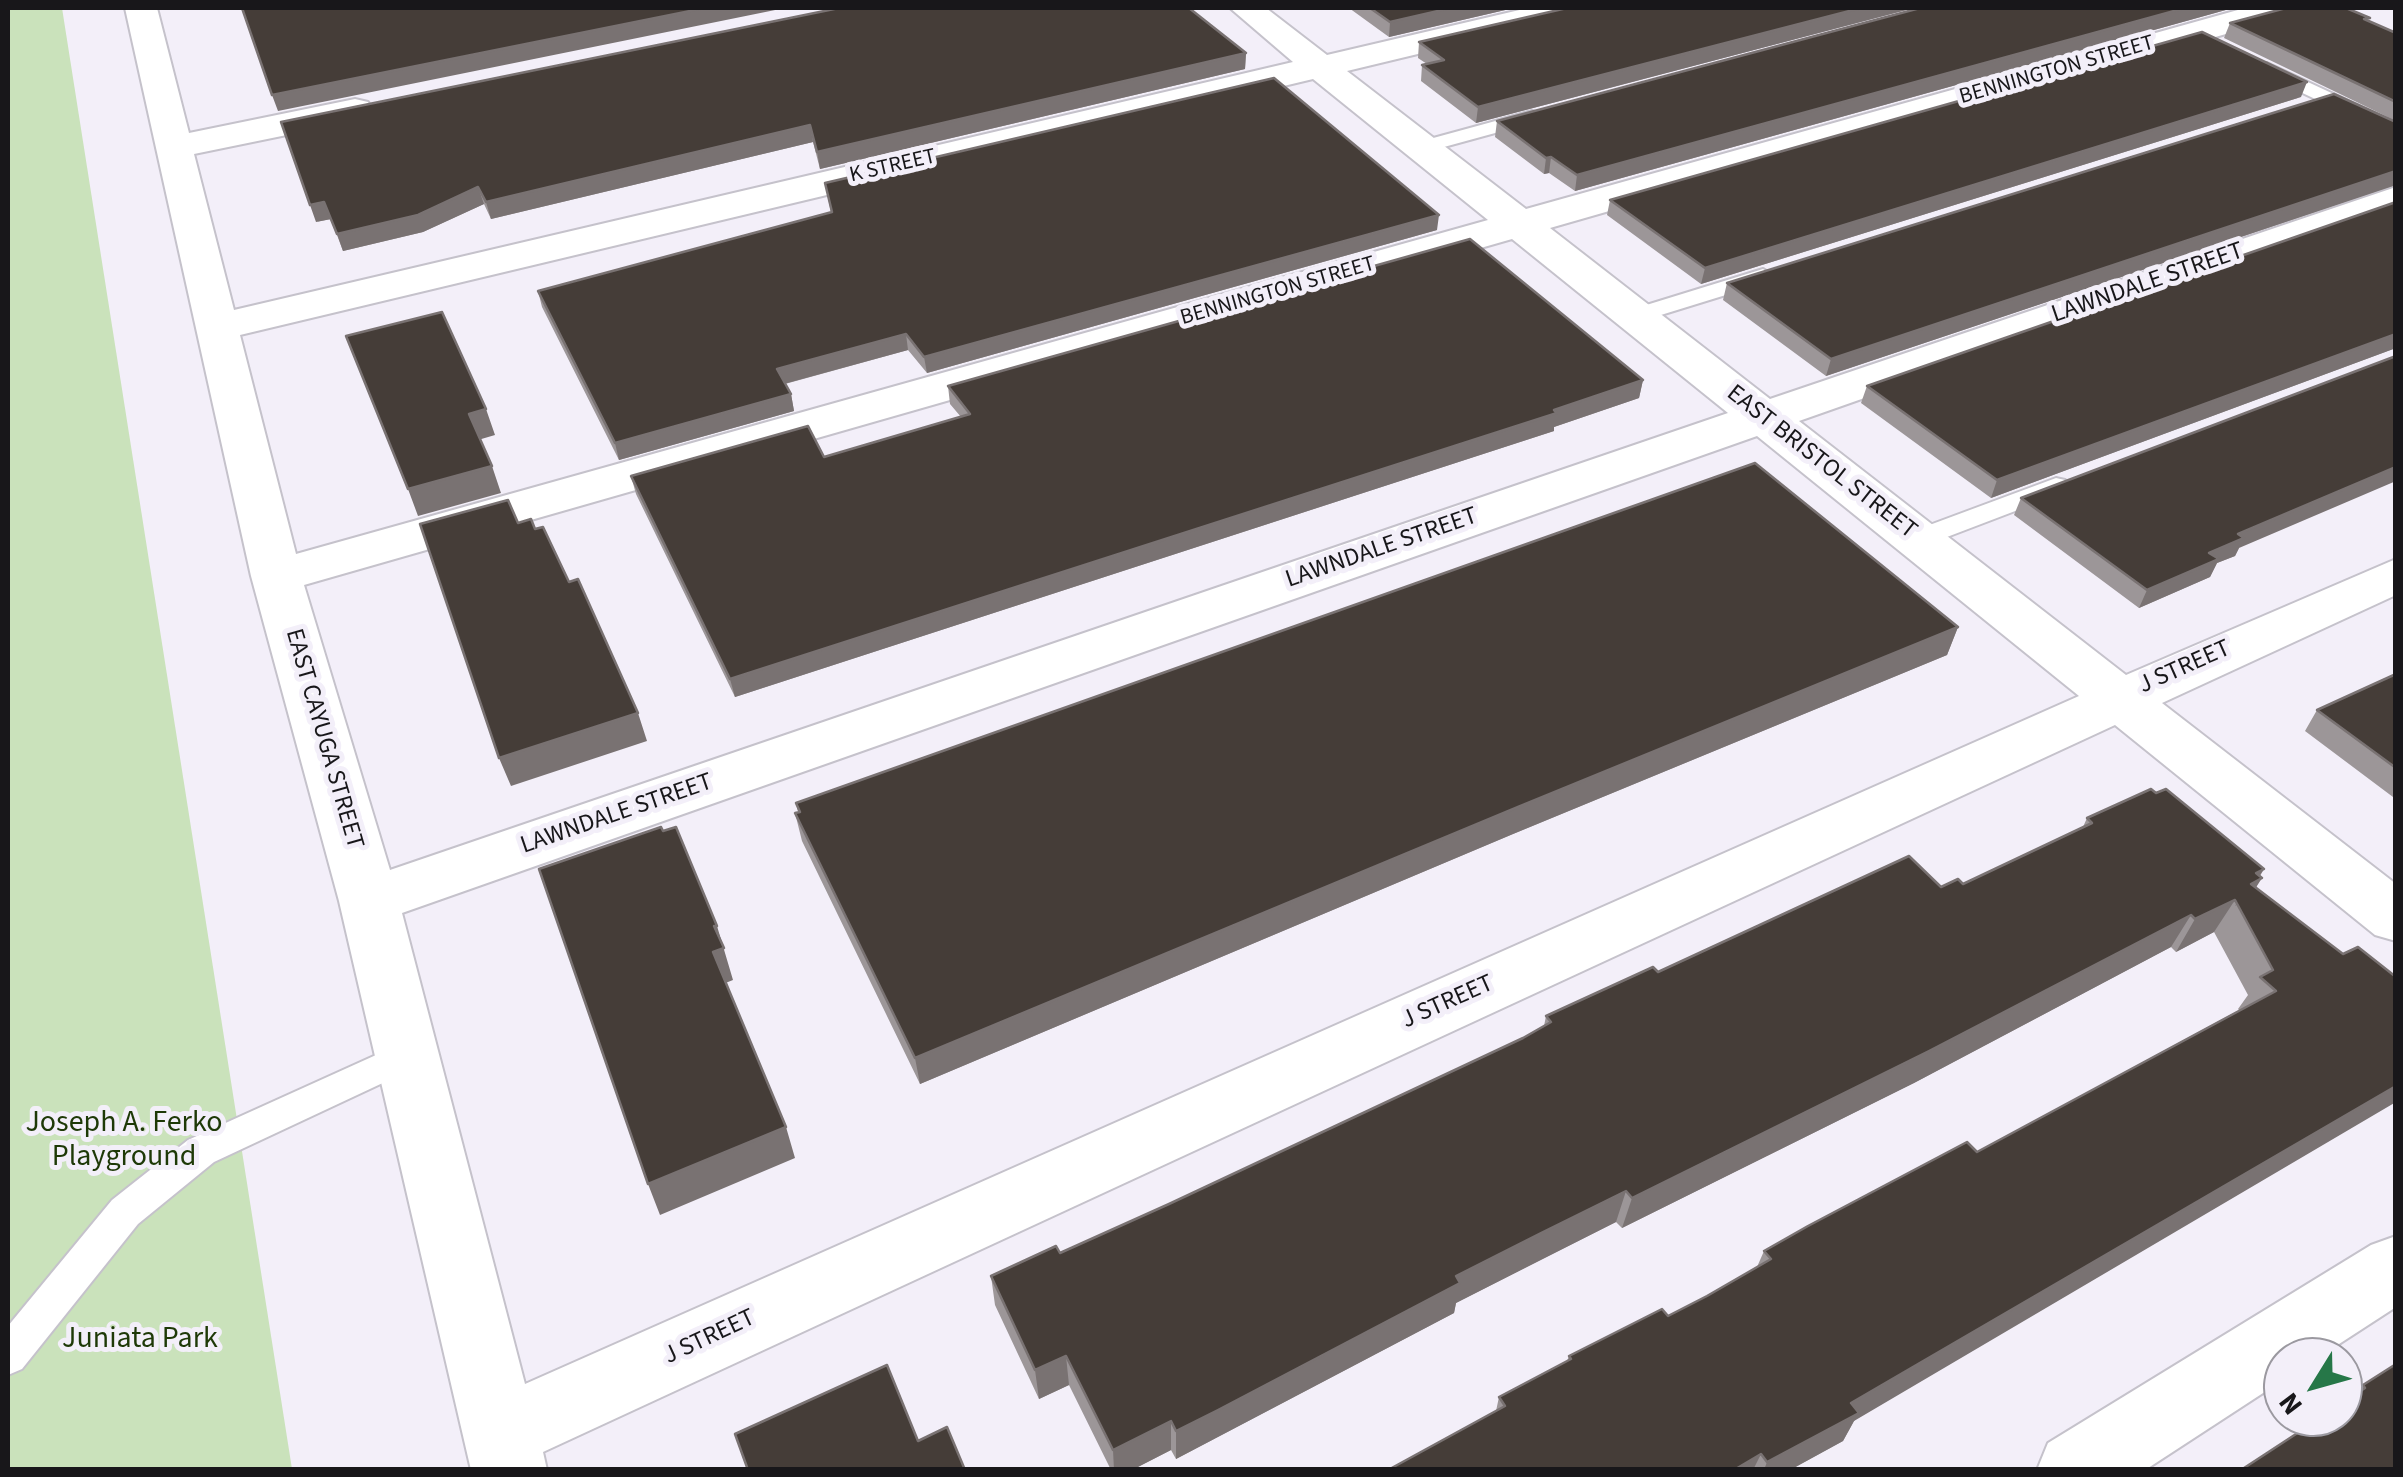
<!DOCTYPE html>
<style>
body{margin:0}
#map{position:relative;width:2403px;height:1477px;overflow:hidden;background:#f3eff9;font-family:"Source Sans 3",sans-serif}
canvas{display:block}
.frame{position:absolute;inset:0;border:10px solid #18171a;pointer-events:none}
.north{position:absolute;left:2263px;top:1337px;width:100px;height:100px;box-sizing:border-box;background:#f3eff9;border:2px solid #9b99a0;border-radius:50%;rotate:233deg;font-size:28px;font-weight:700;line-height:40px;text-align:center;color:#18171a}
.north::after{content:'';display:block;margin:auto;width:35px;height:45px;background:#267748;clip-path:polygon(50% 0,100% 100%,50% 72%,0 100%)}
</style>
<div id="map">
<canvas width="2403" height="1477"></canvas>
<div class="frame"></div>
<div class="north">N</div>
</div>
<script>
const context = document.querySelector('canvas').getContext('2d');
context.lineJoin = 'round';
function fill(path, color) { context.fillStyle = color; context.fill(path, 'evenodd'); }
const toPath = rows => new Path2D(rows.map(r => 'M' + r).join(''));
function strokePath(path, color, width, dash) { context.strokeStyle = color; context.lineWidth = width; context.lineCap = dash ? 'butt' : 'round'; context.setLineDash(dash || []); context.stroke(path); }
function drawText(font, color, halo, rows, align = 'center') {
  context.font = font + ' "Source Sans 3",sans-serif'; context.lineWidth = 10; context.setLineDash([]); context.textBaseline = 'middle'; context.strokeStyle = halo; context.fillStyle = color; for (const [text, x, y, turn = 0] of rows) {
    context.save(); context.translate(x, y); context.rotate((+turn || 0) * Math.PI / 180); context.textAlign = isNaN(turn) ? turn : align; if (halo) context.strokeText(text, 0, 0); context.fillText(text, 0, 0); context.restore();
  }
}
const green = toPath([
 [8,8,62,8,292,1469,8,1469]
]);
const lane = toPath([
 [2267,63,2396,123,2396,137,2260,73,2258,69,2267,63],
 [1532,111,1539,113,1539,121,1422,153,1412,147,1415,143,1532,111],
 [1763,269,1774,276,1771,281,1635,323,1623,316,1627,311,1763,269],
 [2056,478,2065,480,2069,486,2065,492,1926,545,1917,547,1904,539,1908,533,2056,478],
 [407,1041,419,1046,425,1056,419,1066,214,1162,138,1224,22,1369,8,1375,8,1326,112,1200,188,1140,407,1041]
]);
const street = toPath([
 [125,8,157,8,189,133,355,99,368,102,373,110,368,118,355,121,194,154,234,310,1293,62,1230,8,1266,8,1327,55,1528,8,1584,8,1580,15,1347,71,1526,209,2245,8,2296,8,2292,15,1550,228,1770,399,2396,187,2396,211,1799,421,2126,675,2396,559,2396,595,2162,703,2396,884,2396,941,2375,935,2115,725,543,1452,547,1470,471,1470,339,901,251,576,125,8],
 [1313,79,1488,220,296,554,240,335,1313,79],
 [1512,239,1728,413,390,870,304,585,1512,239],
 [1757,436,2079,696,525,1384,402,913,1757,436],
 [2396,1236,2396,1307,2319,1357,2283,1357,2283,1380,2145,1470,2037,1470,2048,1443,2371,1245,2396,1236]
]);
const wall = toPath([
 [839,8,1246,53,1245,69,820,169,813,142,491,219,484,204,423,232,343,251,331,219,316,222],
 [1349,8,1514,8,1389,37],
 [1653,8,1914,8,1476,123,1421,81,1422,65,1427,64,1418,58,1419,42],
 [1920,8,2233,8,1575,191,1549,173,1544,174,1495,137,1497,121],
 [2368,21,2396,33,2396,121,2224,38,2230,23],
 [2301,97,1701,284,1607,215,1610,200],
 [2396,122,2396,185,1826,376,1723,300,1727,283],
 [825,183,1437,230,927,373,908,350,785,384,791,394,794,411,619,460,542,307,538,291,831,213],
 [2396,202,2396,348,1991,498,1861,403,1867,386],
 [1643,380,1639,398,1554,427,1554,431,735,697,636,494,631,476,824,457,961,417,950,404,948,386],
 [2021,498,2239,548,2235,556,2217,563,2210,577,2139,608,2014,515],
 [1958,627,1947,655,1513,834,920,1084,802,841,795,813,798,812,796,803],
 [2396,674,2396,795,2393,797,2305,731,2317,710],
 [2087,818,2264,869,2260,876,2256,888,2343,954,1854,1421,1843,1441,1790,1470,1388,1470,1496,1411,1499,1397,1567,1361,1569,1356,1668,1316,1707,1296,1757,1267,1764,1251,1977,1152,2239,1010,2238,1009,2248,995,2214,932,2176,952,2171,947,1914,1083,1622,1228,1616,1222,1534,1263,1456,1303,1454,1313,1176,1459,1171,1450,1132,1470,1111,1470,1069,1385,1039,1399,995,1305,991,1276,1060,1253,1169,1204,1523,1038,1544,1026,1546,1016,1658,972,1941,887,1963,884,2083,827]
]);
const shadedWall = toPath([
 [705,8,785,8,278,111,272,95],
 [1451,8,1514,8,1389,37,1390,22],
 [1861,8,1914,8,1476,123,1478,107],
 [2185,8,2233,8,1575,191,1577,175],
 [1246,53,1245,69,820,169,817,152],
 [2307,82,2301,97,1701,284,1705,268],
 [810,125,813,142,491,219,486,202],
 [1551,157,1549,173,1544,174,1546,158],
 [2396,171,2396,185,1826,376,1831,359],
 [478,187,484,204,423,232,343,251,337,234],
 [324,202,331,219,316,222,310,205],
 [1439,215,1437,230,927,373,924,357],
 [906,334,908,350,780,385,777,369],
 [2396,334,2396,348,1991,498,1997,480],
 [1643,380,1639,398,1554,427,1554,431,735,697,730,679],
 [791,394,794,411,619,460,615,443],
 [486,409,495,435,478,440,469,414],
 [492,466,501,493,418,516,408,489],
 [2396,467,2396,481,2239,548,2235,556,2217,563,2210,577,2139,608,2147,590,2238,534],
 [1958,627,1947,655,1513,834,920,1084,915,1058,1518,807],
 [638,713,647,741,511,786,499,758],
 [2264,869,2256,881,2262,878,2241,911,2238,904,2235,906,2256,873],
 [2235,900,2214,932,2176,952,2195,919],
 [2191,915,2171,947,1914,1083,1622,1228,1632,1198],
 [714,926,717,926,733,980,723,984,713,952],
 [2396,1086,2396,1102,1854,1421,1843,1441,1790,1470,1764,1470,1767,1462,1851,1403],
 [786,1127,795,1158,660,1215,648,1184],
 [1626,1191,1616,1222,1456,1303,1454,1313,1176,1459,1176,1431,1456,1276],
 [1066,1356,1069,1385,1039,1399,1035,1370],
 [1171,1421,1171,1450,1132,1470,1114,1470,1113,1450],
 [1761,1454,1753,1470,1734,1470]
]);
const building = toPath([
 [242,8,705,8,272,95,242,8],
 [839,8,1189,8,1246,53,817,152,810,125,486,202,478,187,418,215,337,234,324,202,310,205,281,122,839,8],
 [1370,8,1451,8,1390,22,1370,8],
 [1567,8,1861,8,1478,107,1422,65,1444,60,1419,42,1567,8],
 [1920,8,2185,8,1577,175,1551,157,1546,158,1497,121,1920,8],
 [2286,8,2346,8,2370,18,2364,19,2396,33,2396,102,2230,23,2286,8],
 [2202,32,2307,82,1705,268,1610,200,2202,32],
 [1274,78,1439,215,924,357,906,334,777,369,791,394,615,443,538,291,832,212,825,183,1274,78],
 [2334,94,2396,122,2396,171,1831,359,1727,283,2334,94],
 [2396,202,2396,334,1997,480,1867,386,2396,202],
 [1470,239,1643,380,1554,410,1557,413,730,679,631,476,808,426,824,457,970,414,948,386,1470,239],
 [442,312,486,409,469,414,492,466,408,489,346,336,442,312],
 [2396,356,2396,467,2238,534,2244,538,2209,553,2219,559,2147,590,2021,498,2396,356],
 [1755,463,1958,627,1518,807,915,1058,795,813,800,812,796,803,1755,463],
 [508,500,518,523,531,519,535,529,543,527,569,582,578,579,638,713,499,758,420,524,508,500],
 [2396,674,2396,768,2317,710,2396,674],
 [2151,789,2156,793,2166,789,2264,869,2256,873,2262,878,2251,884,2343,954,2358,947,2396,977,2396,1086,1851,1403,1859,1413,1767,1462,1761,1454,1734,1470,1388,1470,1505,1406,1499,1397,1571,1359,1569,1356,1662,1309,1668,1316,1707,1296,1771,1259,1764,1251,1808,1226,1967,1142,1977,1152,2276,991,2260,977,2273,970,2235,900,2195,919,2191,915,1929,1051,1632,1198,1626,1191,1541,1233,1456,1276,1460,1283,1218,1410,1176,1431,1171,1421,1113,1450,1066,1356,1035,1370,991,1276,1056,1246,1060,1253,1169,1204,1523,1038,1551,1022,1546,1016,1653,967,1658,972,1909,856,1941,887,1958,879,1963,884,2092,823,2087,818,2151,789],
 [661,827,663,831,676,827,717,926,714,926,724,948,713,952,786,1127,648,1184,539,869,661,827],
 [2396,1364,2396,1470,2241,1470,2322,1417,2343,1417,2343,1403,2365,1388,2363,1385,2396,1364],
 [887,1365,918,1441,947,1427,965,1470,748,1470,735,1434,887,1365]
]);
const farStreetnames = [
 ["BENNINGTON STREET",2057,71,-16],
 ["K STREET",893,167,-13],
 ["BENNINGTON STREET",1278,292,-16]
];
const streetNames = [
 ["LAWNDALE STREET",2148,284,-19],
 ["EAST BRISTOL STREET",1821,463,38],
 ["LAWNDALE STREET",1382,549,-19],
 ["J STREET",2185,668,-24],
 ["EAST CAYUGA STREET",323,739,74],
 ["LAWNDALE STREET",617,815,-19],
 ["J STREET",1448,1003,-24],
 ["J STREET",710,1338,-25]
];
const nearParknames = [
 ["Joseph A. Ferko",124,1124],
 ["Playground",124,1158],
 ["Juniata Park",140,1340]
];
fill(green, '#cae2bb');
strokePath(lane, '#c5c2cb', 4);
strokePath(street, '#c5c2cb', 4);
fill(lane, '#fff');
fill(street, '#fff');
fill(wall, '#9c9698');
fill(shadedWall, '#797272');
fill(building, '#453d38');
strokePath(building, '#797272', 2.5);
drawText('22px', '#18171a', '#f3eff9', farStreetnames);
drawText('25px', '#18171a', '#f3eff9', streetNames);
drawText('30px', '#1e3907', '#f3eff9', nearParknames);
</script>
